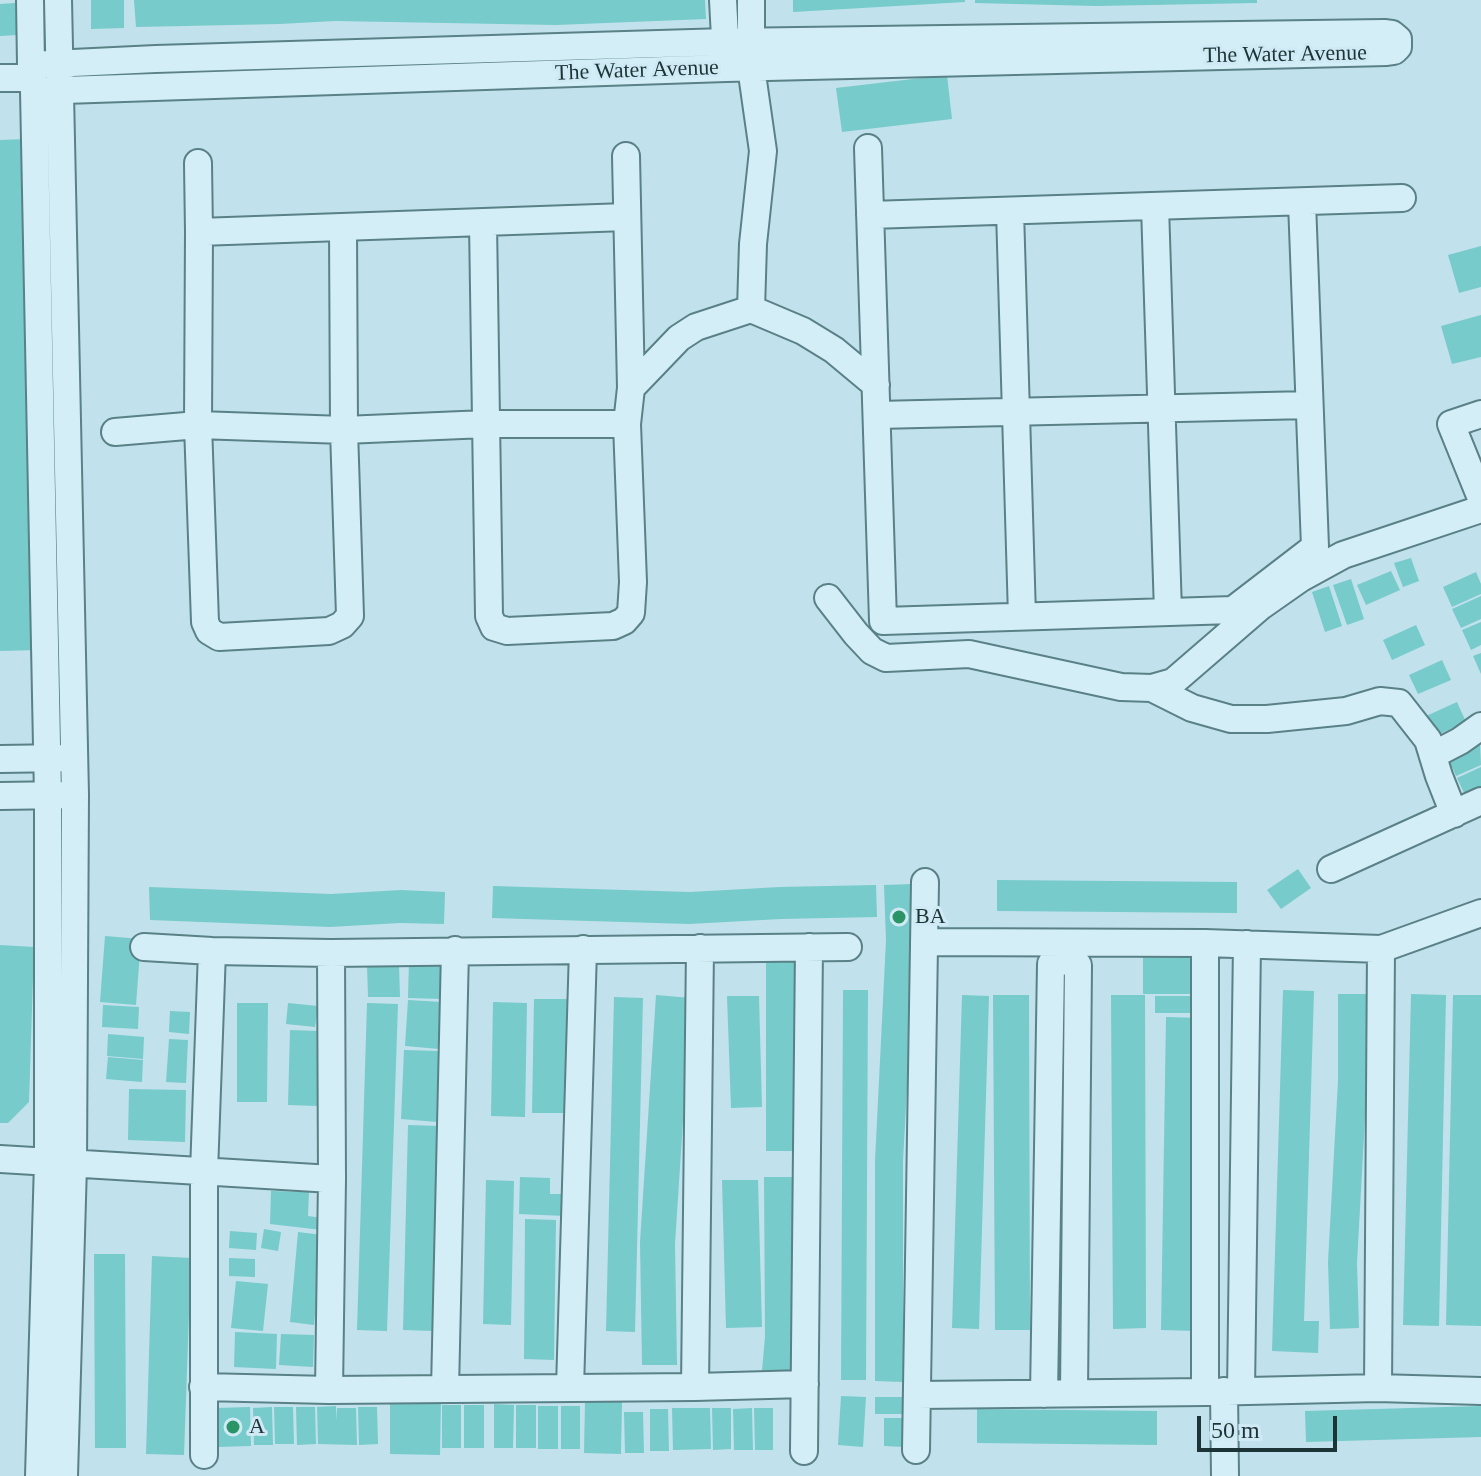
<!DOCTYPE html>
<style>
body{margin:0}
#map{position:relative;width:1481px;height:1476px;overflow:hidden;background:#c1e1ed;font-family:"Times New Roman",serif}
canvas{display:block}
.scale{position:absolute;left:1197px;top:1416px;width:140px;height:36px;box-sizing:border-box;border:4px solid #1d3436;border-top:0;padding-left:10px;font-size:24px;line-height:28px;white-space:nowrap;color:#1d3436;-webkit-text-stroke:6px #d0eaf5;paint-order:stroke}
</style>
<div id="map">
<canvas width="1481" height="1476"></canvas>
<div class="scale">50 m</div>
</div>
<script>
const context = document.querySelector('canvas').getContext('2d');
context.lineJoin = 'round';
function fill(path, color) { context.fillStyle = color; context.fill(path, 'evenodd'); }
const toPath = rows => new Path2D(rows.map(r => 'M' + r).join(''));
function strokePath(path, color, width, dash) { context.strokeStyle = color; context.lineWidth = width; context.lineCap = dash ? 'butt' : 'round'; context.setLineDash(dash || []); context.stroke(path); }
function drawText(font, color, halo, rows, align = 'center') {
  context.font = font + ' "Times New Roman",serif'; context.lineWidth = 6; context.setLineDash([]); context.textBaseline = 'middle'; context.strokeStyle = halo; context.fillStyle = color; for (const [text, x, y, turn = 0] of rows) {
    context.save(); context.translate(x, y); context.rotate((+turn || 0) * Math.PI / 180); context.textAlign = isNaN(turn) ? turn : align; if (halo) context.strokeText(text, 0, 0); context.fillText(text, 0, 0); context.restore();
  }
}
const building = toPath([
 [91,0,124,0,124,28,91,29],
 [134,0,705,0,706,19,556,25,335,21,280,24,136,27],
 [793,0,965,0,965,2,793,12],
 [975,0,1257,0,1257,3,1096,6,975,3],
 [15,3,17,35,0,36,0,4],
 [947,75,952,119,842,132,836,88],
 [26,139,39,650,0,651,0,140],
 [1481,246,1481,287,1459,293,1448,255],
 [1481,315,1481,357,1452,364,1441,326],
 [1411,558,1419,581,1403,587,1394,563],
 [1391,571,1400,590,1366,605,1357,585],
 [1476,572,1481,584,1481,594,1452,607,1443,587],
 [1351,579,1364,619,1347,625,1333,585],
 [1329,586,1342,626,1325,632,1312,592],
 [1481,596,1481,619,1461,628,1452,609],
 [1481,622,1481,645,1471,650,1462,630],
 [1416,625,1425,645,1392,660,1383,640],
 [1481,653,1481,674,1473,656],
 [1442,660,1451,680,1418,694,1409,675],
 [1457,702,1466,722,1433,737,1424,717],
 [1480,741,1481,765,1456,776,1447,756],
 [1481,767,1481,791,1466,797,1457,778],
 [1298,869,1311,888,1281,909,1267,890],
 [997,880,1237,882,1237,913,997,911],
 [913,884,915,942,903,1161,903,1382,875,1381,875,1161,886,940,884,885],
 [876,885,877,917,781,919,689,924,492,918,493,886,690,892,780,887],
 [149,887,331,894,401,890,445,892,444,924,400,923,330,927,150,920],
 [105,936,141,939,136,1005,100,1002],
 [0,945,34,947,29,1102,8,1123,0,1123],
 [1143,956,1198,956,1198,994,1143,994],
 [766,960,801,961,801,1151,766,1151],
 [409,961,442,963,441,999,408,998],
 [399,964,400,997,368,997,367,965],
 [843,990,868,990,866,1380,841,1380],
 [1283,990,1314,991,1304,1321,1319,1321,1318,1353,1272,1351],
 [1338,994,1367,994,1367,1081,1357,1263,1359,1328,1330,1329,1328,1262,1338,1081],
 [1411,994,1446,995,1439,1326,1403,1325],
 [656,995,691,998,675,1244,677,1365,642,1365,640,1242],
 [962,995,989,996,979,1329,952,1328],
 [993,995,1029,995,1030,1330,995,1330],
 [1111,995,1145,995,1146,1328,1113,1329],
 [1453,995,1481,995,1481,1326,1446,1325],
 [727,996,759,996,762,1107,731,1108],
 [1155,996,1197,996,1197,1013,1155,1013],
 [614,997,643,998,635,1332,606,1331],
 [534,999,568,999,567,1113,532,1113],
 [408,1000,442,1002,439,1049,405,1046],
 [493,1002,527,1003,525,1117,491,1116],
 [237,1003,268,1003,267,1102,237,1102],
 [288,1003,318,1006,315,1027,286,1024],
 [367,1003,398,1004,387,1331,357,1330],
 [103,1005,139,1007,138,1029,102,1027],
 [170,1011,190,1012,189,1034,169,1032],
 [1166,1017,1202,1018,1197,1331,1161,1330],
 [290,1030,319,1031,317,1106,288,1105],
 [108,1034,144,1037,143,1059,107,1056],
 [169,1039,188,1040,186,1083,166,1082],
 [404,1050,439,1051,437,1122,401,1119],
 [108,1057,143,1060,142,1082,106,1079],
 [129,1089,186,1090,185,1142,128,1140],
 [408,1125,440,1126,435,1331,403,1330],
 [520,1177,550,1178,550,1194,565,1194,565,1216,519,1214],
 [764,1177,796,1177,794,1372,762,1370,765,1337],
 [486,1180,514,1181,511,1325,483,1324],
 [722,1180,758,1180,762,1327,726,1328],
 [271,1191,309,1192,308,1216,323,1218,322,1230,270,1224],
 [525,1219,556,1220,554,1360,524,1359],
 [264,1229,281,1232,278,1251,261,1248],
 [230,1231,257,1233,256,1250,229,1248],
 [298,1232,323,1235,314,1325,290,1322],
 [94,1254,125,1254,126,1448,95,1448],
 [152,1256,191,1258,184,1455,146,1454],
 [229,1258,255,1259,255,1277,229,1276],
 [236,1281,268,1284,263,1331,231,1328],
 [235,1332,277,1334,276,1369,234,1367],
 [281,1334,314,1335,313,1367,279,1365],
 [390,1396,441,1397,440,1455,390,1454],
 [841,1396,866,1397,863,1447,838,1445],
 [875,1397,903,1397,904,1414,875,1414],
 [585,1401,622,1402,621,1454,584,1453],
 [494,1404,514,1405,513,1448,494,1448],
 [442,1405,461,1405,461,1448,442,1448],
 [464,1405,484,1405,484,1448,464,1448],
 [516,1405,536,1405,536,1448,516,1448],
 [336,1406,336,1421,337,1408,356,1408,357,1445,318,1444,317,1407],
 [538,1406,558,1406,558,1449,538,1449],
 [561,1406,580,1406,580,1449,561,1449],
 [1481,1406,1481,1437,1306,1442,1305,1411],
 [250,1407,251,1446,217,1447,216,1408],
 [272,1407,273,1445,254,1445,253,1408],
 [274,1407,293,1407,294,1444,275,1444],
 [296,1407,315,1407,316,1444,297,1445],
 [358,1407,377,1407,378,1444,359,1445],
 [672,1408,710,1408,711,1449,673,1450],
 [712,1408,731,1408,731,1449,713,1450],
 [752,1408,753,1450,734,1450,733,1409],
 [754,1408,773,1408,773,1450,755,1450],
 [650,1409,668,1409,669,1451,650,1451],
 [977,1409,1157,1411,1157,1445,977,1443],
 [624,1412,643,1412,644,1453,625,1453],
 [884,1418,906,1418,905,1447,884,1446]
]);
const minor = toPath([
 [30,0,31,65,34,91,48,796,48,1162,39,1476],
 [58,0,75,794,73,1165,64,1476],
 [723,0,726,56],
 [751,0,751,67,763,151,753,244,751,309],
 [31,65,156,59,726,42,1384,33,1392,34,1398,39,1398,47,1394,51,1387,52,726,68,34,91],
 [0,78,32,78],
 [868,148,883,621,1233,610,1315,547,1302,202],
 [198,163,199,232,198,425,205,622,209,631,219,637,329,631,342,625,350,616,344,430,343,227],
 [1155,206,1168,612],
 [1010,211,1022,616],
 [870,215,1402,198],
 [483,223,489,616,494,627,507,631,613,626,624,621,631,613,633,582,627,424,631,388,626,156],
 [199,232,626,217],
 [631,388,679,338,696,327,751,309,803,331,834,350,876,385],
 [1481,414,1451,424,1481,498],
 [877,415,1309,405],
 [115,432,198,425,344,430,486,424,627,424],
 [828,598,856,634,872,651,886,658,969,654,1121,687,1152,688,1173,682,1261,606,1301,578,1343,555,1481,509],
 [1152,688,1192,708,1231,719,1267,719,1346,711,1380,701,1399,703,1428,740,1439,776,1454,814],
 [1433,755,1460,741,1481,726],
 [0,759,64,758],
 [0,796,64,795],
 [1331,869,1481,801],
 [924,942,1205,943,1381,949,1481,913],
 [144,947,212,951,331,953,848,947],
 [0,1159,332,1179],
 [203,1387,329,1390,695,1387,805,1384],
 [695,1387,700,948],
 [570,1388,583,949],
 [1378,1388,1381,949],
 [445,1389,455,950],
 [329,1390,332,1179,331,953],
 [1224,1391,1225,1476],
 [1241,1391,1247,944],
 [1205,1392,1205,943],
 [1044,1394,1051,964,1062,960,1078,965,1074,1392],
 [917,1395,1205,1392,1378,1388,1481,1391],
 [916,1450,925,882],
 [804,1451,809,947],
 [204,1455,204,1172,212,951]
]);
const markers = [
 [899,917,8,"#2a9466"],
 [233,1427,8,"#2a9466"]
];
const streetNames = [
 ["The Water Avenue",1285,55,-1],
 ["The Water Avenue",637,71,-2]
];
const poiNames = [
 ["BA",915,917],
 ["A",249,1427]
];
fill(building, '#77cbca');
strokePath(minor, '#598186', 30);
strokePath(minor, '#d4eef8', 26);
for (const [x, y, r, color] of markers) { const dot = new Path2D(); dot.arc(x, y, r, 0, 2 * Math.PI); context.fillStyle = color; context.fill(dot); strokePath(dot, '#d0eaf5', 3); }
drawText('22px', '#1d3436', '#d0eaf5', streetNames);
drawText('22px', '#1d3436', '#d0eaf5', poiNames, 'left');
</script>
